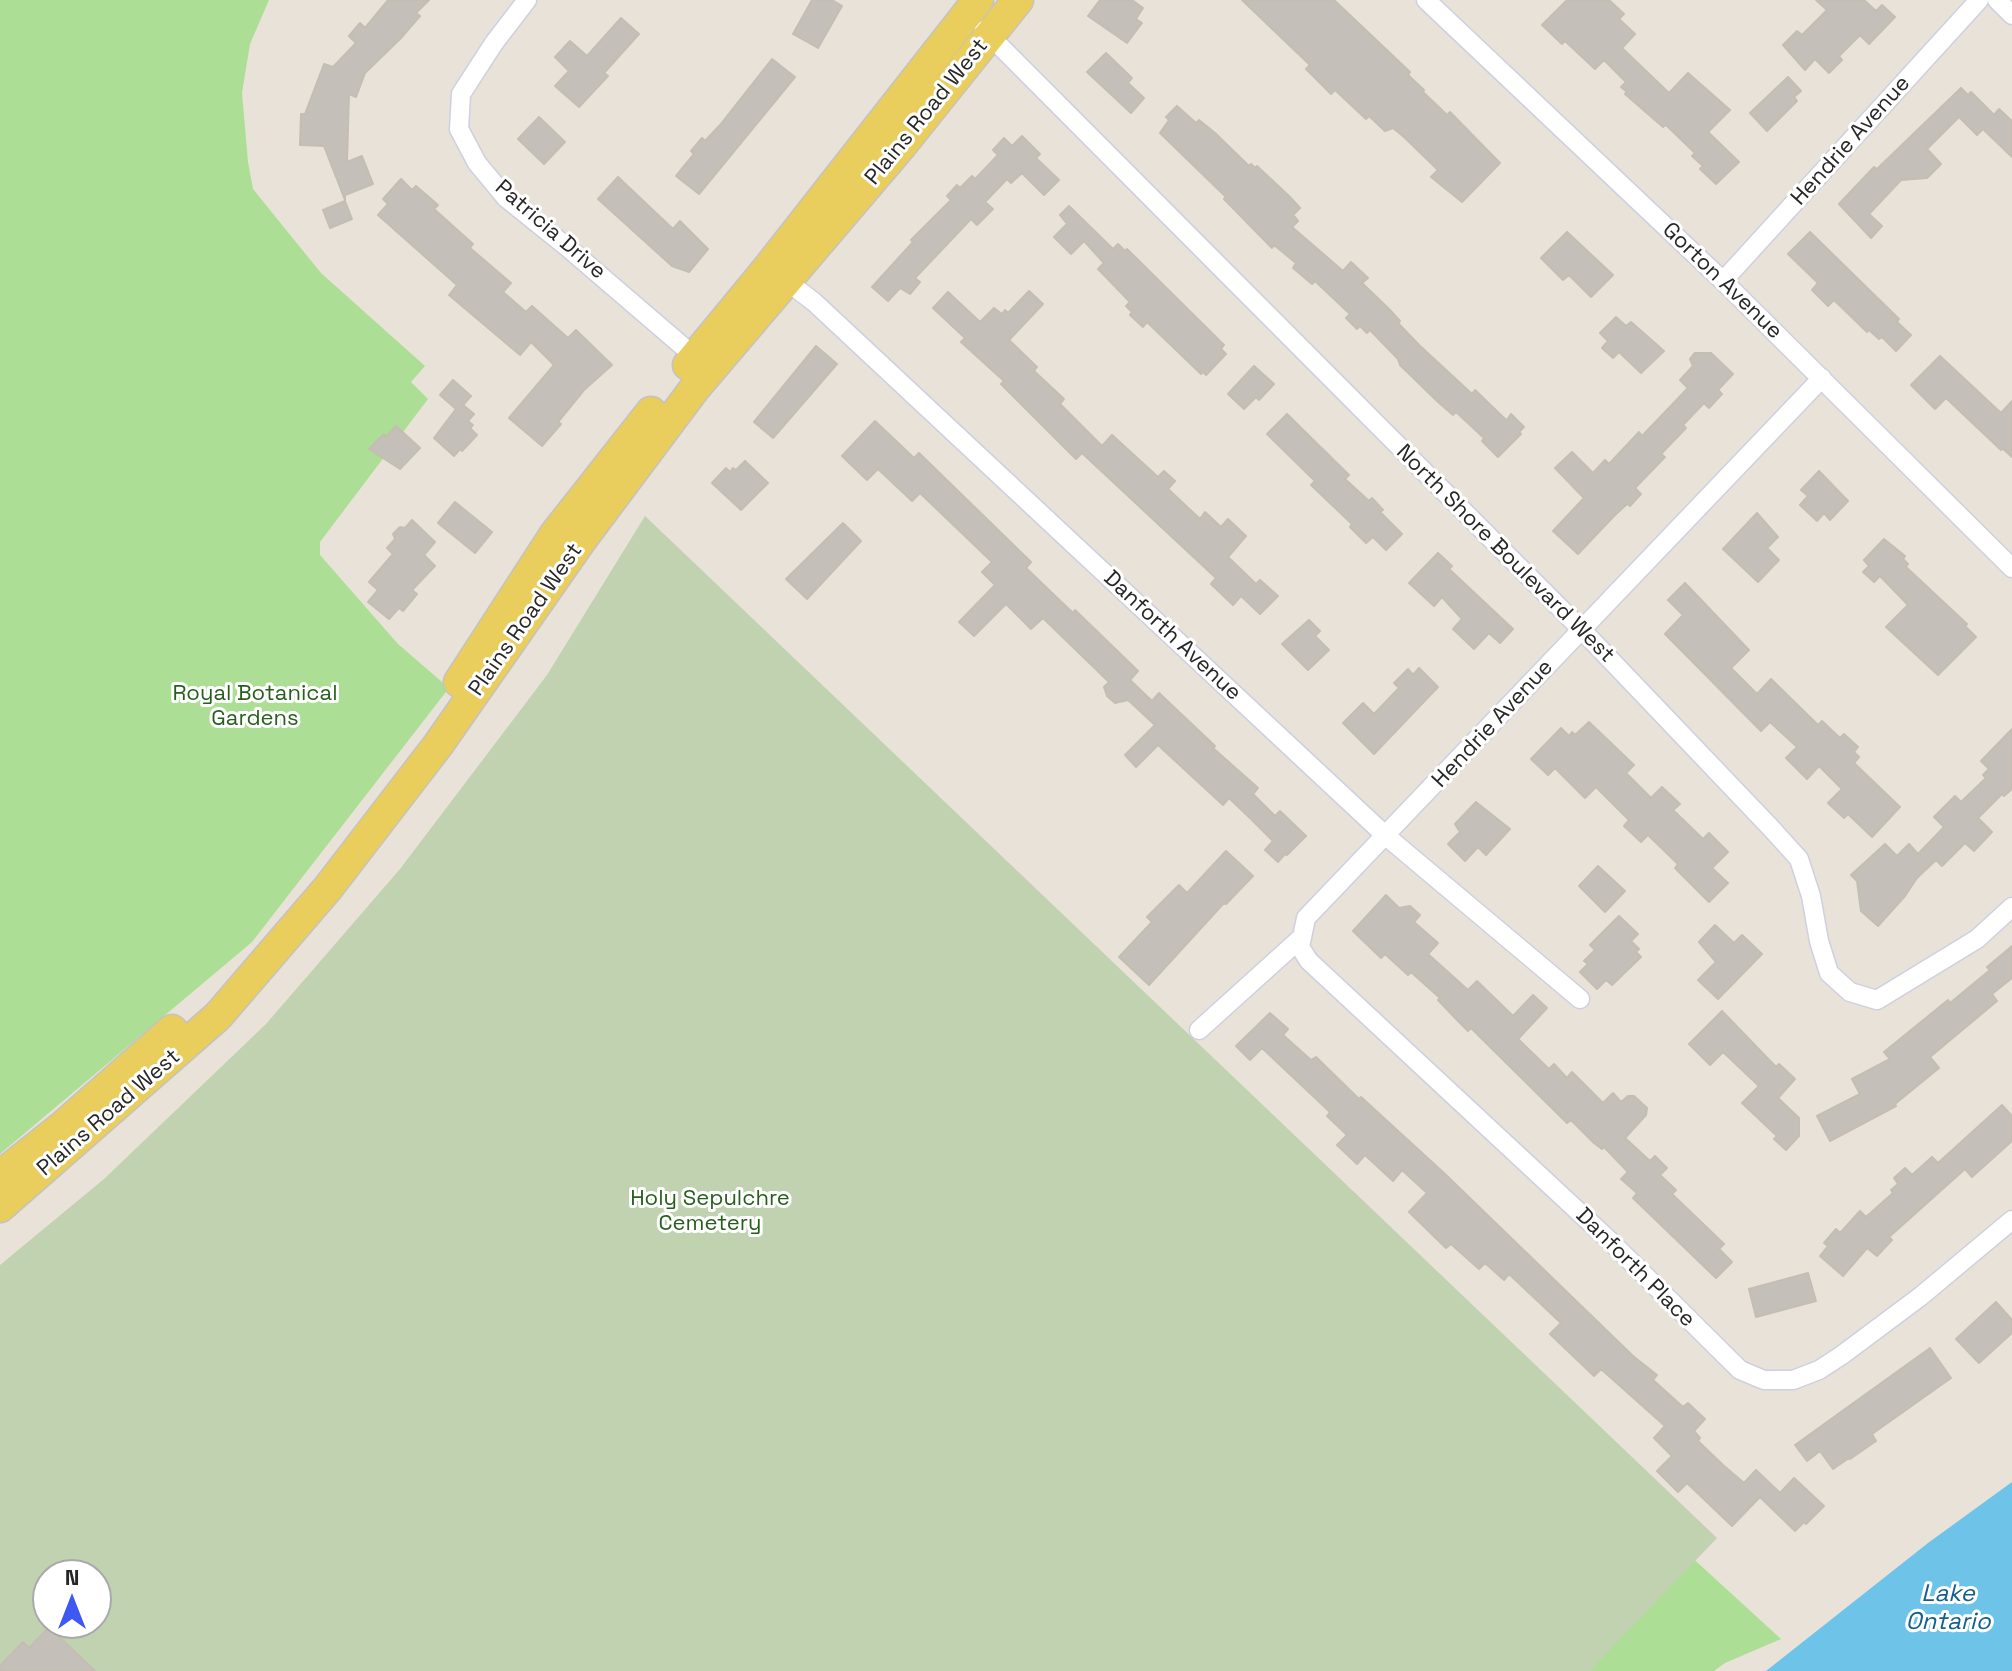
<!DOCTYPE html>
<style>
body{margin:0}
#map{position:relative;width:2012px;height:1671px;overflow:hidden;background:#e9e2d8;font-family:"Space Grotesk",sans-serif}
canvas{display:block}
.north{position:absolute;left:32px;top:1559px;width:80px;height:80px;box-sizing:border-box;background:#fff;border:2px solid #a9a9a9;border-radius:50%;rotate:0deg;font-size:22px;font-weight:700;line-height:32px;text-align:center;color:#272727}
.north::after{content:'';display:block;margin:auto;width:28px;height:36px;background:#3d59f1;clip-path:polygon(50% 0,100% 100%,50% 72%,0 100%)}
</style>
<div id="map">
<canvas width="2012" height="1671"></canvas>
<div class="north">N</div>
</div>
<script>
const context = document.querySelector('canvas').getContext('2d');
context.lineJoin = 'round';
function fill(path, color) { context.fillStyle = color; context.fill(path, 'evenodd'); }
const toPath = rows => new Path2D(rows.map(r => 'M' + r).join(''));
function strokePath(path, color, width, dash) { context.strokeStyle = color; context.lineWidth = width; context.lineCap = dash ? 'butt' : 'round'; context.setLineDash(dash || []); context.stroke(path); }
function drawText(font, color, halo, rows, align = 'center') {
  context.font = font + ' "Space Grotesk",sans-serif'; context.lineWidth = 6; context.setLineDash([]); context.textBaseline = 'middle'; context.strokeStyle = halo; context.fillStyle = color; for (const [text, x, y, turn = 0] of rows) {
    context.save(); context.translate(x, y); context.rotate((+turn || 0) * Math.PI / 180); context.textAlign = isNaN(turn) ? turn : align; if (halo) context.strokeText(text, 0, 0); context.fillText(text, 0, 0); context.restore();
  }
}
const green = toPath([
 [0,0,269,0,250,44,242,93,248,162,253,189,321,273,425,366,411,382,428,399,320,542,320,555,398,644,449,688,252,942,0,1154],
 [1593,1467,1781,1639,1725,1663,1714,1671,1473,1671]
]);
const cemetery = toPath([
 [645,516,1717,1538,1590,1671,0,1671,0,1265,104,1179,266,1024,400,869,547,675],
 [48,1575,96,1575,96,1623,48,1623]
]);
const water = toPath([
 [2012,1482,2012,1671,1766,1671,1928,1543]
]);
const building = toPath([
 [388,0,429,0,416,13,420,16,401,38,365,73,356,97,349,94,347,162,362,156,373,184,345,195,345,200,324,146,300,145,301,114,305,114,324,64,333,67,356,43,349,36,360,23,365,28,388,0],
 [812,0,832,0,842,6,818,48,793,34,812,0],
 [1100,0,1132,0,1143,8,1136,19,1142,23,1127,43,1088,16,1100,0],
 [1242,0,1334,0,1410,72,1408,75,1424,90,1423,92,1447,115,1450,112,1500,163,1462,202,1431,177,1438,170,1404,137,1393,128,1385,131,1369,116,1366,119,1335,90,1331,94,1306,69,1310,65,1242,0],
 [1567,0,1609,0,1624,14,1619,19,1635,34,1622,48,1669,93,1688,73,1730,110,1708,132,1739,162,1716,184,1700,169,1703,166,1692,156,1695,153,1666,125,1663,127,1625,94,1627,92,1621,87,1626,82,1604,60,1595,69,1565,41,1562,44,1542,25,1567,0],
 [1816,0,1864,0,1876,11,1882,5,1895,17,1869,44,1860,35,1839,56,1842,60,1829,73,1815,59,1805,70,1783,45,1797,31,1802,35,1827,10,1816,0],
 [621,18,639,34,604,73,608,76,579,107,555,86,569,71,555,57,570,41,587,56,621,18],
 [1106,53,1132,78,1128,83,1144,98,1131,113,1087,72,1106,53],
 [772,59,795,77,699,194,676,176,694,154,691,151,702,138,705,141,720,125,772,59],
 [1788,77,1801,91,1794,97,1797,101,1767,131,1750,113,1788,77],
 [1961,88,1968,95,1971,92,1994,115,1999,109,2012,121,2012,157,1983,129,1977,135,1959,117,1927,149,1941,164,1927,178,1901,180,1869,214,1882,226,1871,238,1839,204,1874,167,1877,169,1961,88],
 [1177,106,1196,123,1199,120,1215,133,1249,166,1251,164,1255,168,1257,166,1290,197,1300,208,1293,215,1298,221,1292,227,1343,271,1351,262,1368,278,1362,283,1389,309,1400,321,1398,323,1419,345,1472,394,1475,390,1504,418,1507,420,1511,414,1524,427,1519,432,1521,434,1498,457,1482,441,1484,438,1456,412,1453,415,1437,401,1400,365,1398,359,1370,330,1367,333,1360,326,1357,329,1346,318,1350,314,1315,281,1312,284,1293,268,1296,263,1274,245,1272,248,1224,199,1226,197,1160,133,1169,120,1166,117,1177,106],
 [539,117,565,142,544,164,518,139,539,117],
 [1022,136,1040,154,1036,158,1059,180,1044,195,1022,173,1011,183,1007,179,985,202,993,209,977,225,971,219,915,278,920,282,910,294,900,288,888,301,872,287,913,242,911,240,951,200,947,196,957,185,960,188,972,176,975,179,998,155,993,150,1004,138,1012,146,1022,136],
 [618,177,673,229,680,221,708,249,689,272,672,266,598,199,618,177],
 [401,179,412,190,416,186,438,205,434,209,473,244,470,248,511,283,503,292,526,312,532,306,568,338,576,330,612,365,584,390,558,422,561,424,542,446,509,418,554,365,531,342,520,355,449,295,457,285,378,215,388,204,383,199,401,179],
 [345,201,352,219,330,228,323,210,345,201],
 [1069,206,1113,249,1118,244,1125,251,1127,249,1224,345,1221,349,1226,354,1206,375,1203,372,1201,374,1147,322,1143,327,1130,315,1132,312,1126,306,1130,302,1098,269,1104,263,1084,241,1071,254,1054,237,1067,224,1060,215,1069,206],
 [1567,232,1613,275,1591,297,1569,275,1563,280,1541,258,1567,232],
 [1810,232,1899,319,1897,322,1911,335,1896,351,1882,337,1879,339,1869,330,1867,332,1834,300,1828,306,1812,290,1818,283,1788,254,1810,232],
 [1029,291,1043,304,1009,340,1037,367,1034,371,1064,399,1060,404,1102,446,1112,435,1158,477,1164,471,1175,481,1168,489,1200,519,1205,512,1221,527,1228,519,1246,536,1228,557,1256,584,1260,580,1278,596,1260,614,1241,596,1233,605,1211,584,1216,578,1126,494,1082,453,1076,459,1001,384,1004,381,961,342,965,338,933,308,948,292,980,322,994,308,1002,314,1005,310,1008,313,1029,291],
 [1616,317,1626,326,1631,322,1664,351,1641,373,1619,352,1613,358,1602,348,1608,341,1600,333,1616,317],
 [816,346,837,364,773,438,754,422,816,346],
 [1695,353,1711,353,1733,374,1718,390,1722,394,1709,408,1704,403,1683,425,1686,428,1661,454,1665,457,1635,488,1641,494,1630,506,1627,504,1614,516,1578,554,1553,531,1584,498,1555,468,1572,452,1593,473,1605,460,1609,464,1639,432,1642,436,1688,388,1680,380,1693,366,1690,359,1695,353],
 [1940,356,2001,413,2012,401,2012,457,2002,448,2001,450,1946,398,1935,409,1911,385,1940,356],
 [1254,366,1274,384,1259,400,1256,397,1244,409,1228,394,1254,366],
 [453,380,471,396,463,405,474,414,468,421,473,425,470,428,477,435,462,451,460,449,454,456,434,438,456,409,440,395,453,380],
 [1287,414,1349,475,1345,479,1369,501,1372,498,1383,510,1380,512,1402,534,1386,550,1373,537,1366,543,1350,527,1352,524,1311,485,1315,481,1267,434,1287,414],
 [875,421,914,458,919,453,1031,562,1026,568,1073,613,1075,610,1138,671,1130,680,1152,701,1159,693,1215,746,1213,748,1258,788,1253,794,1275,816,1280,811,1306,836,1287,855,1285,854,1278,862,1265,850,1273,841,1252,820,1229,798,1223,805,1158,745,1136,767,1125,755,1155,725,1128,700,1115,703,1107,696,1104,687,1109,682,1043,618,1031,629,1006,604,974,636,959,622,995,585,982,572,992,562,920,493,912,501,878,469,867,480,842,456,875,421],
 [396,426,420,448,400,469,369,449,384,434,386,437,396,426],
 [745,461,768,483,741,510,712,483,726,468,730,472,733,468,736,470,745,461],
 [1819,471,1848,501,1830,520,1824,513,1817,521,1800,505,1808,496,1801,490,1819,471],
 [455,502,492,532,475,553,438,523,455,502],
 [1757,513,1778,537,1767,548,1779,560,1758,582,1723,549,1757,513],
 [412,520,435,542,424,555,435,566,412,590,417,594,403,611,399,608,389,619,368,602,378,590,369,582,393,554,387,548,395,539,393,534,400,527,405,528,412,520],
 [843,523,861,541,807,599,786,579,843,523],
 [1884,539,1905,556,1903,559,1908,564,1906,567,1967,624,1965,626,1976,637,1938,675,1886,627,1908,605,1880,576,1874,582,1863,572,1869,566,1864,560,1884,539],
 [1438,553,1452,566,1449,569,1513,629,1500,643,1489,633,1474,649,1453,629,1462,619,1442,597,1434,606,1409,583,1438,553],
 [1685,583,1749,650,1731,668,1757,694,1771,679,1818,725,1822,721,1840,738,1844,734,1858,747,1854,752,1859,757,1854,763,1900,807,1872,837,1848,814,1844,818,1828,803,1842,789,1819,766,1807,779,1786,758,1797,747,1770,722,1761,731,1665,634,1683,615,1668,600,1685,583],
 [1309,620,1320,631,1315,636,1329,650,1308,670,1282,644,1309,620],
 [1419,668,1438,687,1374,754,1343,723,1363,703,1374,714,1399,688,1394,683,1408,669,1413,675,1419,668],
 [1589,722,1634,765,1626,773,1651,798,1662,787,1680,804,1673,810,1703,839,1709,833,1728,852,1712,868,1728,883,1709,902,1675,868,1678,864,1648,835,1641,842,1624,826,1629,820,1596,787,1585,798,1555,768,1548,775,1531,759,1561,728,1569,736,1572,732,1575,735,1589,722],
 [2012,729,2012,789,2004,796,2002,794,1978,818,1992,832,1974,851,1965,843,1942,866,1936,860,1917,878,1905,896,1878,926,1861,911,1857,881,1851,875,1885,844,1897,856,1909,844,1918,854,1944,827,1934,817,1955,796,1961,802,1986,778,1983,775,1989,769,1981,761,2012,729],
 [1476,802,1510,829,1486,855,1478,847,1465,861,1448,844,1460,832,1455,824,1476,802],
 [1226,851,1253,876,1226,904,1224,903,1149,985,1119,957,1152,922,1147,917,1179,885,1187,893,1226,851],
 [1598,866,1625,891,1605,912,1579,886,1598,866],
 [1386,895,1399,908,1410,906,1420,915,1414,922,1438,943,1428,954,1468,990,1477,981,1513,1016,1533,995,1547,1008,1518,1039,1549,1069,1554,1064,1567,1078,1572,1072,1603,1103,1613,1093,1621,1102,1628,1096,1634,1096,1647,1108,1646,1115,1625,1138,1650,1161,1655,1156,1667,1168,1660,1175,1676,1190,1672,1194,1724,1244,1719,1249,1732,1262,1716,1278,1633,1198,1637,1193,1621,1179,1628,1172,1604,1147,1602,1149,1594,1143,1571,1120,1567,1123,1471,1028,1468,1031,1457,1020,1438,1000,1440,998,1411,972,1408,975,1385,954,1381,958,1353,931,1386,895],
 [1619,916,1638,934,1631,941,1639,949,1636,952,1641,957,1612,985,1606,980,1597,989,1580,972,1588,964,1584,961,1595,950,1590,945,1619,916],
 [1715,925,1734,943,1742,935,1762,954,1718,999,1698,980,1716,962,1699,942,1715,925],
 [2012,946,2012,978,1992,994,1997,1001,1930,1057,1939,1068,1895,1104,1896,1106,1830,1141,1817,1116,1860,1094,1852,1079,1890,1059,1884,1052,1948,1000,1950,1003,1990,970,1987,967,2012,946],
 [1722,1011,1776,1067,1779,1064,1795,1079,1778,1098,1799,1118,1799,1136,1786,1150,1774,1139,1777,1136,1742,1103,1759,1086,1723,1052,1710,1065,1689,1044,1722,1011],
 [1270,1013,1288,1029,1283,1035,1311,1060,1316,1057,1359,1099,1361,1097,1445,1174,1633,1356,1657,1375,1653,1380,1683,1407,1688,1403,1705,1419,1694,1431,1700,1438,1698,1441,1723,1465,1744,1483,1756,1470,1780,1493,1794,1478,1824,1506,1806,1524,1804,1522,1795,1531,1760,1497,1732,1526,1687,1483,1678,1492,1657,1471,1672,1456,1654,1438,1665,1426,1601,1369,1594,1376,1550,1334,1561,1323,1509,1274,1504,1280,1485,1263,1479,1269,1451,1244,1446,1248,1409,1212,1427,1193,1402,1170,1393,1181,1365,1155,1357,1164,1337,1145,1347,1135,1327,1116,1330,1112,1262,1048,1250,1060,1236,1046,1270,1013],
 [2002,1105,2012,1116,2012,1141,1972,1177,1965,1169,1889,1237,1892,1240,1877,1256,1867,1248,1843,1276,1820,1256,1828,1246,1824,1243,1836,1229,1840,1233,1860,1211,1866,1217,1893,1193,1891,1190,1898,1184,1894,1178,1905,1168,1912,1175,1932,1157,1938,1163,2002,1105],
 [1808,1273,1816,1301,1756,1317,1749,1289,1808,1273],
 [1996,1302,2012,1320,2012,1333,1979,1363,1956,1339,1996,1302],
 [1930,1348,1951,1378,1872,1434,1876,1441,1850,1459,1849,1458,1833,1469,1820,1451,1807,1461,1795,1445,1930,1348],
 [49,1627,95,1671,0,1671,0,1666,23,1642,29,1648,49,1627]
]);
const street = toPath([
 [527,0,494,43,461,94,459,129,477,163,506,198,567,247,694,356],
 [1426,0,1723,281,2012,568],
 [1997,0,2012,15],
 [984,30,1582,630,1770,827,1799,859,1811,896,1819,941,1829,973,1850,992,1877,1000,1977,939,2012,907],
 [780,276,814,302,1386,836,1580,999],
 [1723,281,1979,0],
 [1822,378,1306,918,1300,947,1309,961,1609,1240,1740,1370,1764,1380,1793,1380,1819,1370,1842,1355,1921,1296,2012,1220],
 [1199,1030,1302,937]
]);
const primary = toPath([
 [688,365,768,268,978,0],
 [459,682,555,534,651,412],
 [0,1176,63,1126,172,1030],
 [0,1207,218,1016,328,888,438,745,582,539,695,388,901,146,1018,0]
]);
const streetNames = [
 ["Plains Road West",927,112,-51],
 ["Hendrie Avenue",1851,141,-48],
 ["Patricia Drive",550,230,41],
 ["Gorton Avenue",1722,281,44],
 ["North Shore Boulevard West",1505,554,45],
 ["Plains Road West",526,620,-55],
 ["Danforth Avenue",1172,636,43],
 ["Hendrie Avenue",1493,724,-47],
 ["Plains Road West",109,1113,-41],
 ["Danforth Place",1635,1268,45]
];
const parkNames = [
 ["Royal Botanical",255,694],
 ["Gardens",255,719],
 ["Holy Sepulchre",710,1199],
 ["Cemetery",710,1224]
];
const waterNames = [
 ["Lake",1948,1594],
 ["Ontario",1948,1622]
];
fill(green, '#acde96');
fill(cemetery, '#c0d2b0');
fill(water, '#6ec4e8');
fill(building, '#c4bfb8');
strokePath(building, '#c4beb2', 2);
strokePath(street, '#ced0df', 21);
strokePath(primary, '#c3c3c3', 33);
strokePath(street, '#fff', 18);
strokePath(primary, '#e9cd5d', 30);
drawText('22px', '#272727', '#fff', streetNames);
drawText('22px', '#275e1c', '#fff', parkNames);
drawText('italic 24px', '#13608f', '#fff', waterNames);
</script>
